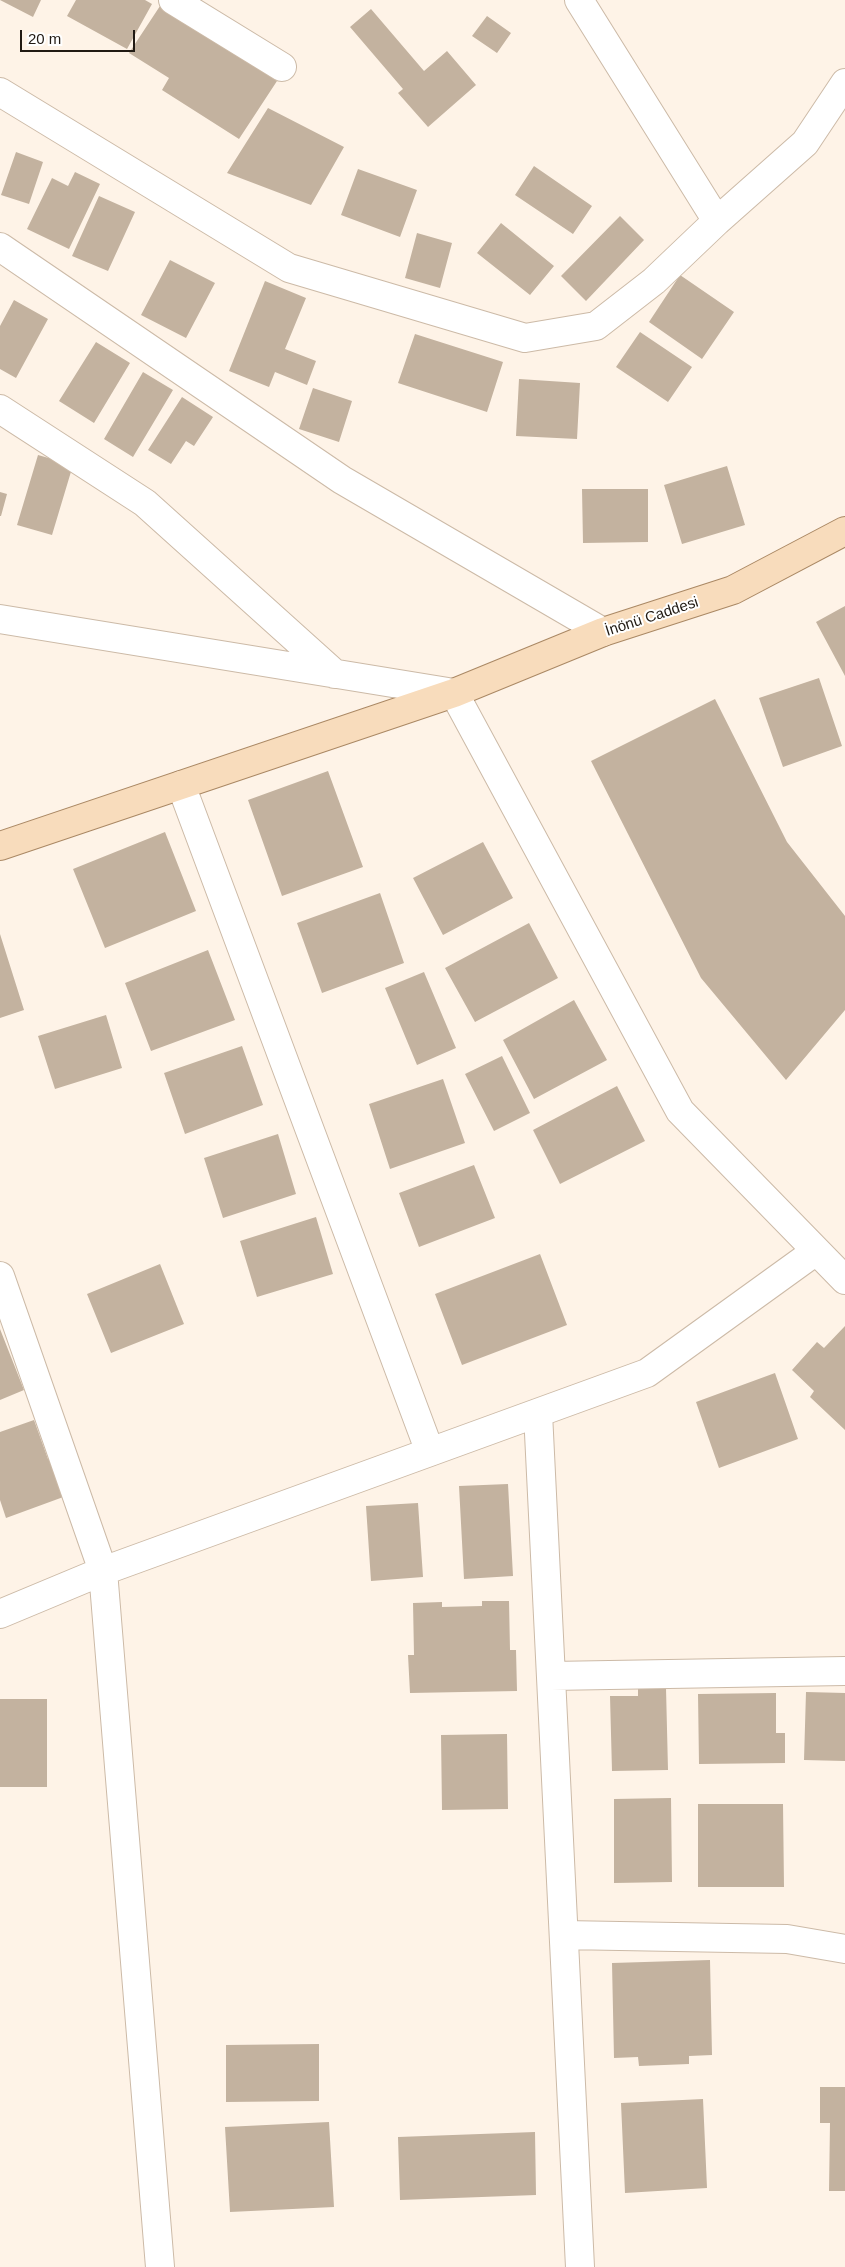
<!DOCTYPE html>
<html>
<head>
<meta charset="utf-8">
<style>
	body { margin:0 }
	#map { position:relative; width:845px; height:2267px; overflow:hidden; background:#fef3e7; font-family:Helvetica,sans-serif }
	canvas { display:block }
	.scale { position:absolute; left:20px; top:30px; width:115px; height:22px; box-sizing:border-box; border:2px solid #211a13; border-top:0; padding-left:6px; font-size:15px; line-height:18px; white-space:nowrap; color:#211a13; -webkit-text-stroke:4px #fff; paint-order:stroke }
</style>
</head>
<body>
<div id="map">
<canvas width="845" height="2267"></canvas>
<div class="scale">20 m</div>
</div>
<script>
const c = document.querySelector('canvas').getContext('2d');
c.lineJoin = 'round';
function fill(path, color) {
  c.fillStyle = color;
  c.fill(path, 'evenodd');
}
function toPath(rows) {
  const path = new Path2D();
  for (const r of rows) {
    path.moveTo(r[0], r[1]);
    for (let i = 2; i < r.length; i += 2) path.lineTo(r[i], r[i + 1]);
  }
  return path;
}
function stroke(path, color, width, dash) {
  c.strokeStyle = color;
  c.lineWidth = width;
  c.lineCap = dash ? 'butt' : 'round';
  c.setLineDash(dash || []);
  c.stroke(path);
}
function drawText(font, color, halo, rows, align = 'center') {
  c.font = font + ' Helvetica,sans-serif';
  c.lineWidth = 4;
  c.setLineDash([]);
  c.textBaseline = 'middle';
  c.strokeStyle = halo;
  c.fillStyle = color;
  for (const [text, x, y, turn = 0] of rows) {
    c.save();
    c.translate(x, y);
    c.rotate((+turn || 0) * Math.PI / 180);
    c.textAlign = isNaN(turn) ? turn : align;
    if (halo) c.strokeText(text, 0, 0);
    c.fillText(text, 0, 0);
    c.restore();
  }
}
fill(toPath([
	[0,0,41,0,33,17],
	[76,0,145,0,152,4,127,49,67,16],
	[160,6,277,81,239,139,162,90,169,78,129,53],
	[371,9,424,71,447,51,476,85,428,127,398,93,403,89,350,27],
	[487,16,511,33,497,53,472,36],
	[268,108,344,147,311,205,227,173],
	[16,152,43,162,29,204,1,195],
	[534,166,592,206,573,234,515,195],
	[358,169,417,190,400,237,341,215],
	[75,172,100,184,69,249,27,229,52,178,68,186],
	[99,196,135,212,108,271,72,256],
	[620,216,644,240,586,301,561,276],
	[501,223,554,266,530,295,477,253],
	[417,233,452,243,440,288,405,278],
	[170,260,215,283,186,338,141,315],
	[680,275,734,312,702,359,649,322],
	[265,281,306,298,285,349,316,361,307,385,275,372,269,387,229,371],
	[14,300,48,319,16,378,0,369,0,326],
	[640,332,692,367,668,402,616,367],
	[415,334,503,362,487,412,398,383],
	[96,342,130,363,94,423,59,401],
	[143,372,173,390,133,457,104,439],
	[519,379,580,383,577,439,516,436],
	[313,388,352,401,339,442,299,429],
	[182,397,213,417,194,446,186,441,171,464,148,450],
	[38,455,73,465,52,535,17,525],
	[727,466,745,525,682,544,664,485],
	[582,489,648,489,648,542,583,543],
	[0,492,7,494,1,516,0,516],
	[845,606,845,676,816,622],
	[819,678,842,746,783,767,759,698],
	[715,699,787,842,845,916,845,1010,786,1080,701,978,591,761],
	[328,771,363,867,282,896,248,800],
	[165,832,196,911,105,948,73,869],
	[483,842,513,898,443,935,413,878],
	[380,893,404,963,322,993,297,923],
	[529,923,558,978,475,1022,445,968],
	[0,934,24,1010,0,1018],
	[208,950,235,1020,151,1051,125,983],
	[424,972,456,1048,417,1065,385,988],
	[574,1000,607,1060,534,1099,503,1040],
	[106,1015,122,1068,55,1089,38,1036],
	[242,1046,263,1105,185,1134,164,1073],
	[502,1056,530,1113,494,1131,465,1074],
	[443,1079,465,1143,390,1169,369,1104],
	[617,1086,645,1141,560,1184,533,1130],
	[278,1134,296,1194,223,1218,204,1158],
	[474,1165,495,1218,419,1247,399,1193],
	[316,1217,333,1274,257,1297,240,1241],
	[540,1254,567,1325,462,1365,435,1294],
	[160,1264,184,1324,111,1353,87,1294],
	[845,1326,845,1430,810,1397,814,1391,792,1370,817,1342,824,1348],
	[0,1329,24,1390,0,1400],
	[775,1373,798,1439,719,1468,696,1402],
	[34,1420,48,1459,52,1457,66,1496,6,1518,0,1500,0,1432],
	[508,1484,513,1576,464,1579,459,1486],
	[418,1503,423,1577,371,1581,366,1506],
	[482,1601,509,1601,510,1650,516,1650,517,1691,410,1693,408,1655,414,1655,413,1603,442,1602,442,1607,482,1606],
	[666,1688,668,1770,612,1771,610,1696,638,1696,638,1689],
	[806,1692,845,1693,845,1761,804,1760],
	[776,1693,776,1733,785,1733,785,1763,699,1764,698,1694],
	[0,1699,47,1699,47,1787,0,1787],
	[507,1734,508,1809,442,1810,441,1735],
	[671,1798,672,1882,614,1883,614,1799],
	[698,1804,783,1804,784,1887,698,1887],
	[710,1960,712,2055,689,2056,689,2064,639,2066,638,2057,614,2058,612,1963],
	[319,2044,319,2101,226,2102,226,2045],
	[820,2087,845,2087,845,2191,829,2191,830,2123,820,2123],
	[703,2099,707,2188,625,2193,621,2103],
	[329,2122,334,2207,230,2212,225,2127],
	[535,2132,536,2195,400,2200,398,2137]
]), '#c3b29f');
const minor = toPath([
	[173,0,282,67],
	[579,0,717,221],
	[0,92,289,268,525,338,596,326,654,281,717,221,805,143,845,83],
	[0,247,342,480,603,632],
	[0,409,145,503,335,674],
	[0,619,454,693,680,1111,845,1280],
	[181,785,430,1452],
	[0,1276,103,1571,160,2267],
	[538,1413,580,2267],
	[0,1614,103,1571,647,1373,816,1251],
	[551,1676,845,1671],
	[564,1935,787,1939,845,1949]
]);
const major = toPath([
	[0,846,454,693,603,632,733,590,845,531]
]);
stroke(minor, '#ccbaa7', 30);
stroke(major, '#aa8864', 30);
stroke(minor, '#fff', 28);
stroke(major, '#f8dcbc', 28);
drawText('15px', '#211a13', '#fff', [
	["İnönü Caddesi",652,617,-18]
]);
</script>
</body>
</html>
